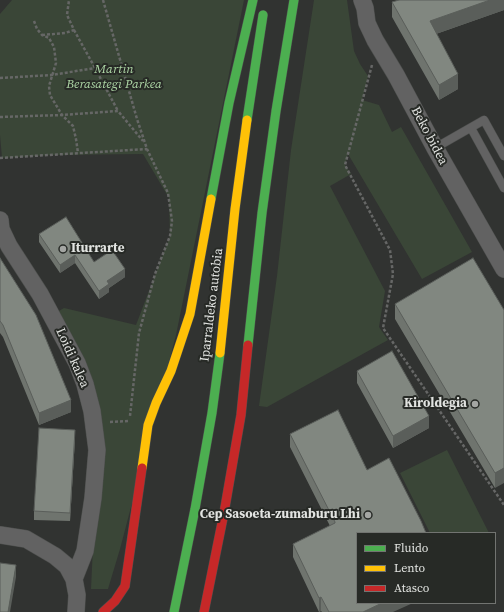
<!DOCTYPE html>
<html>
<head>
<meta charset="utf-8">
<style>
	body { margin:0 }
	#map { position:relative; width:504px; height:612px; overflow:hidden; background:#313331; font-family:"Source Serif 4",serif }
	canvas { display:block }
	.legend { position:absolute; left:356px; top:532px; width:140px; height:72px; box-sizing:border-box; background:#272a26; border:1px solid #727471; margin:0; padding:5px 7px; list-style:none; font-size:12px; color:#e2e4e1 }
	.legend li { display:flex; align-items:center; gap:8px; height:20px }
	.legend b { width:20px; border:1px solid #727471 }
</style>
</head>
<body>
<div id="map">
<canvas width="504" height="612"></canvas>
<ul class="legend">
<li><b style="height:5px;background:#4caf50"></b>Fluido</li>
<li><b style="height:5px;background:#ffc107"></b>Lento</li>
<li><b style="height:5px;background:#c62828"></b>Atasco</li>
</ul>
</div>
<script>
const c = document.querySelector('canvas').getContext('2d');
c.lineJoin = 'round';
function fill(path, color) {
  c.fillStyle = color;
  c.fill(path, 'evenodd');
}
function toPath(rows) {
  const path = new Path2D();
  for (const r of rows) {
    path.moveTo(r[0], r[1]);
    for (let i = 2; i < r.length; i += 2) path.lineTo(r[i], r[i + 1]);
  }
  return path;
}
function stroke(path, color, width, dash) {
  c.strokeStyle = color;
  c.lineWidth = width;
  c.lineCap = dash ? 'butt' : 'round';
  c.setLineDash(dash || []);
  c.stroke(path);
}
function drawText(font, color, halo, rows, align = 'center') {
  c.font = font + ' "Source Serif 4",serif';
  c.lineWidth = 4;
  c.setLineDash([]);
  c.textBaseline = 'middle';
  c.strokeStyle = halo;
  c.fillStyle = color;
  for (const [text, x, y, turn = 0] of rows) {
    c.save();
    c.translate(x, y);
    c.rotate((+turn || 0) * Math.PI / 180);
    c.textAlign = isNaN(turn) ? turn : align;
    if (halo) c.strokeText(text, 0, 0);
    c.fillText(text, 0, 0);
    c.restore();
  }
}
fill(toPath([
	[12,0,244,0,176,335,120,549,108,589,91,589,97,461,85,384,52,315,64,308,136,325,170,236,169,198,143,154,53,155,2,158,0,135,0,14],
	[314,0,347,0,354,51,360,64,368,76,362,100,379,105,392,132,401,127,472,252,422,279,348,154,345,165,351,174,330,186,385,291,379,327,388,340,267,407,259,406,277,276,291,150],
	[447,450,489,533,430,533,400,473]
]), '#3a4637');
const lane = toPath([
	[471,128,504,188],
	[435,148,484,120,504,156]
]);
const street = toPath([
	[362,0,365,8,367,23,375,40,396,75,435,148,504,269],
	[0,220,1,229,9,246,40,294,77,363,85,384,92,411,97,450,93,498,85,551,74,579],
	[0,535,26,539,55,556,67,566,74,579,77,595,76,612]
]);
const fast = toPath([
	[247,120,263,15],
	[211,199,229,103,253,0],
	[248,345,262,213,276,111,294,0],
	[174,612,195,509,212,413,220,353]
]);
const slow = toPath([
	[220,353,235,209,247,120],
	[142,468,148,425,156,403,171,371,190,314,211,199]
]);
const jam = toPath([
	[103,612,115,601,125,586,142,468],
	[204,612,224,513,241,415,248,345]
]);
stroke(lane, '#4d4f4d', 9);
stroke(street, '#4d4f4d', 18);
stroke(fast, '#4d4f4d', 10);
stroke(slow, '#4d4f4d', 10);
stroke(jam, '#4d4f4d', 10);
stroke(toPath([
	[103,0,137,119,147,149,168,193,172,221,170,236,155,274,139,333,130,416],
	[34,21,37,29,42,35,49,38,54,47,56,63,49,86,50,95,62,115,73,126,76,139,78,153],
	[74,30,95,68],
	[42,35,65,33,74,30,67,15,69,0],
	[372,65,345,165,390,250,393,274,383,328,504,505],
	[0,78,52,75,95,68,118,111],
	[0,117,62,115,118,111,143,141],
	[0,158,147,149],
	[110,422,129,421]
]), '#666766', 2.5, [3, 2]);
stroke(lane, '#626262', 8);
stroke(street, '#626262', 17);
stroke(fast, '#4caf50', 9);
stroke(slow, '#ffc107', 9);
stroke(jam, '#c62828', 9);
fill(toPath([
	[504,0,504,10,436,34,458,89,439,100,392,17,392,2],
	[39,234,94,262,125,277,109,288,109,292,99,299,75,263,60,273,39,242],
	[0,258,71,412,39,425,3,337,0,333],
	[395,304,504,310,495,488,395,319],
	[357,371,429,428,393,448,357,383],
	[290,434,393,612,322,612,321,611,319,612,293,557,293,544,330,526,290,447],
	[75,438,70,521,34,520,34,511]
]), '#6f746e');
fill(toPath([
	[490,0,504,0,504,10,430,36,430,21],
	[458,74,458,89,439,100,439,85],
	[75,255,75,263,60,273,60,265],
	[125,269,125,277,109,288,109,292,99,299,99,291,107,281],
	[71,400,71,412,39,425,39,413],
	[429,416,429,428,393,448,393,436],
	[75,430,75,438,70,521,70,513],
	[504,468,504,483,495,488,495,473],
	[16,565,16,577,10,612,8,612],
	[321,597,321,611,319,612,319,598],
	[382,603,413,603,393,612,363,612]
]), '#5a5e5a');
const building = toPath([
	[399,0,490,0,430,21,458,74,439,85,392,2,399,0],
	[66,217,94,262,112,250,125,269,107,281,109,284,99,291,75,255,60,265,39,234,66,217],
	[0,258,36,315,71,400,39,413,3,325,0,321,0,258],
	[473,258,504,310,504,468,495,473,395,304,473,258],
	[392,351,429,416,393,436,357,371,392,351],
	[338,410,367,470,389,458,421,521,426,533,357,533,357,603,382,603,363,612,329,612,321,597,319,598,293,544,335,523,335,522,290,434,338,410],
	[39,428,75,430,70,513,34,511,39,428],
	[0,563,16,565,8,612,0,612,0,563]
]);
fill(building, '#818780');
stroke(building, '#5a5e5a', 1);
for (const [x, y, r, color] of [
	[63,249,4,"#a4a6a3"],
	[475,404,4,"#a4a6a3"],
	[368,515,4,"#a4a6a3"]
]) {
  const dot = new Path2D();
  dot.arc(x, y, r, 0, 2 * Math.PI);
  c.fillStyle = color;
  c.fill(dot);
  stroke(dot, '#272a26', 1.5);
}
drawText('italic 13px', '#add5a5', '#272a26', [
	["Martin",114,70],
	["Berasategi Parkea",114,85]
]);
drawText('13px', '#e2e4e1', '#272a26', [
	["Beko bidea",429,136,62],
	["Iparraldeko autobia",212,305,-83],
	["Loidi kalea",72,358,66]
]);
drawText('bold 13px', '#e2e4e1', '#272a26', [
	["Iturrarte",71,249,"left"],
	["Kiroldegia",467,404],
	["Cep Sasoeta-zumaburu Lhi",360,515]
], 'right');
</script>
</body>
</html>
